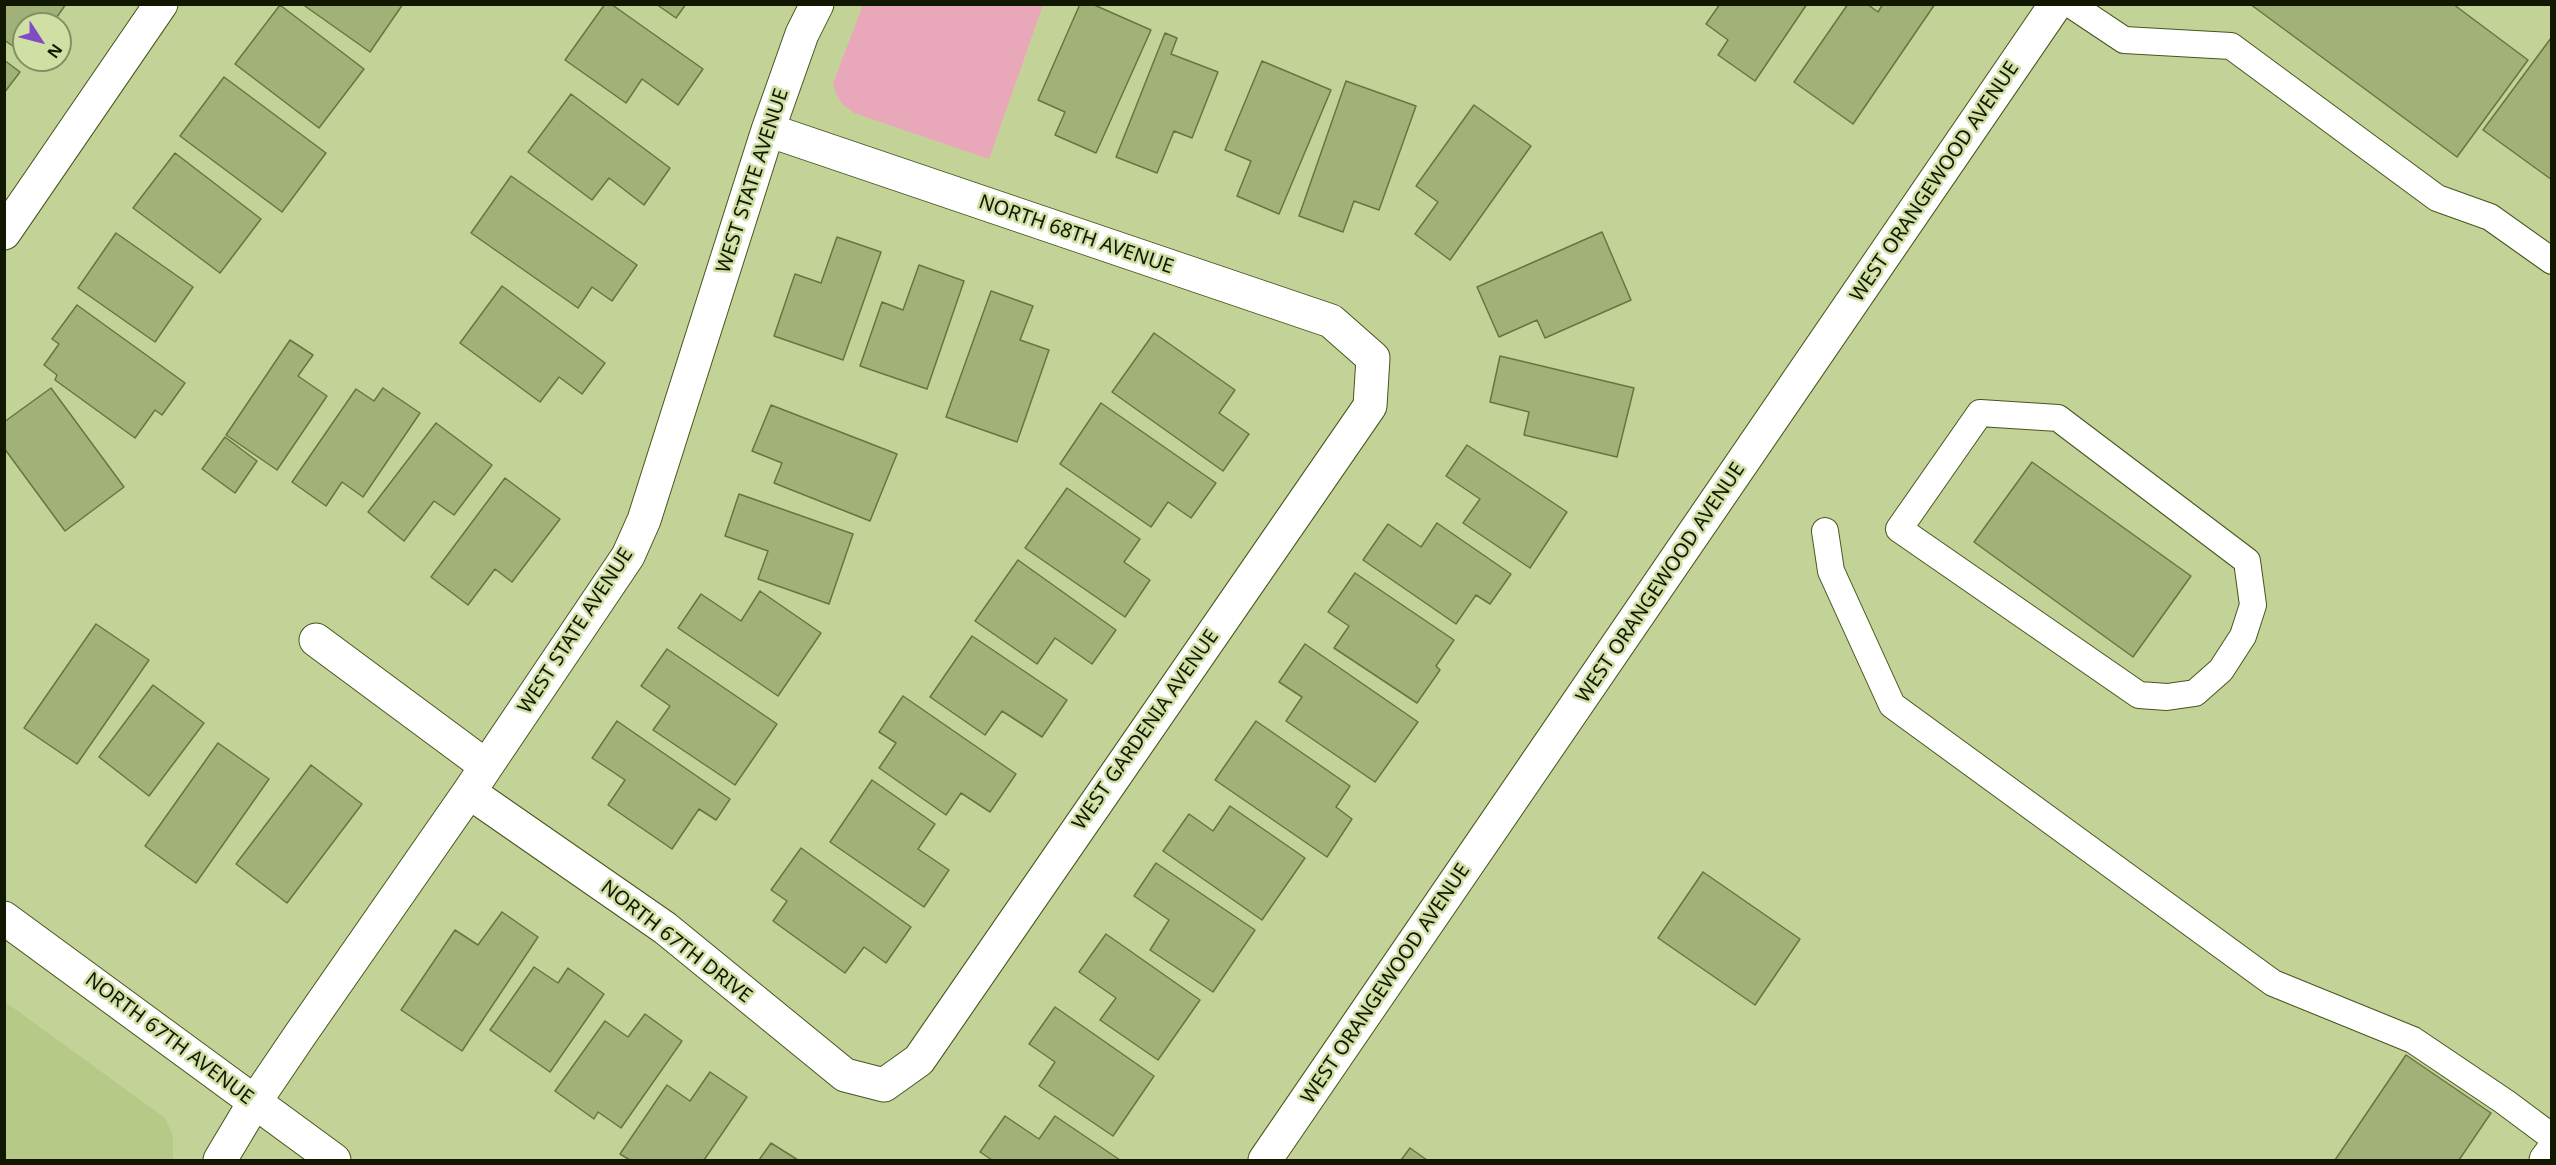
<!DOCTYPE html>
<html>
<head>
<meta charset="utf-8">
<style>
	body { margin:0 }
	#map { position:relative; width:2556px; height:1165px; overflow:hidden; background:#c3d398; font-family:"Noto Sans",sans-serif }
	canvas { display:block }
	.frame { position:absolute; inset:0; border:6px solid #121702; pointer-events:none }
	.north { position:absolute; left:12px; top:12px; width:60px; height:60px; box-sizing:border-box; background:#d0e0a4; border:2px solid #849063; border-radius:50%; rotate:126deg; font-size:16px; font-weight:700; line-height:24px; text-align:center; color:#121702 }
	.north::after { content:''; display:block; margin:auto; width:21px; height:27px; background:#804cc4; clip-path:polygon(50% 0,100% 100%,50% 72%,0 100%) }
</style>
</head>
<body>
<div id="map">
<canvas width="2556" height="1165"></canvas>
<div class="frame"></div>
<div class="north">N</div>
</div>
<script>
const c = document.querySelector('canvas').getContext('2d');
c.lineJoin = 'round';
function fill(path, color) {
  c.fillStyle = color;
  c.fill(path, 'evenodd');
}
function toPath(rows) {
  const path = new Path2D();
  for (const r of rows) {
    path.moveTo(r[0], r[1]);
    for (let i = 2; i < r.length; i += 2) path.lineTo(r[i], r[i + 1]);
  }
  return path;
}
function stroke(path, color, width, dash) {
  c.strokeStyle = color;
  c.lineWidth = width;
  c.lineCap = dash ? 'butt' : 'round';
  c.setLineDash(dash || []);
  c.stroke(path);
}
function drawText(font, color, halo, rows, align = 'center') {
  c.font = font + ' "Noto Sans",sans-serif';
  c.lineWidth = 5;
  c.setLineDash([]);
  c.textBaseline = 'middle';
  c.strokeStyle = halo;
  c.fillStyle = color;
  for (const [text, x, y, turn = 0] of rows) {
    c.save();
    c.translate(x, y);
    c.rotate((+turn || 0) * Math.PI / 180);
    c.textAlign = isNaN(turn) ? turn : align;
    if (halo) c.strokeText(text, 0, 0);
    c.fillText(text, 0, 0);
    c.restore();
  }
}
fill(toPath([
	[4,1001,165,1118,173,1136,173,1160,5,1160]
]), '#b7c986');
fill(toPath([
	[863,5,1043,5,989,159,854,113,841,103,835,91,833,83]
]), '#e8a8ba');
const building = toPath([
	[4,4,66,4,52,24,24,24,24,46,20,51,4,40,4,4],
	[302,4,403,4,370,52,302,4],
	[605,4,611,4,703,69,678,105,642,79,626,103,565,60,605,4],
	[656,4,686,4,676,18,656,4],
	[1080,4,1092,4,1151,30,1096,153,1055,135,1065,112,1038,100,1080,4],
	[1720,4,1807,4,1755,81,1718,55,1728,40,1706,24,1720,4],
	[1848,4,1867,4,1878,12,1883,4,1935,4,1853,124,1794,82,1848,4],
	[2250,4,2453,4,2528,60,2457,157,2250,4],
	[280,5,364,69,319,128,235,64,280,5],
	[1165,33,1177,38,1171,54,1218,72,1192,138,1174,131,1157,173,1116,157,1165,33],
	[2551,38,2552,39,2552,180,2483,130,2551,38],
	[4,60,20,72,4,93,4,60],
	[1262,61,1331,90,1279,214,1237,196,1251,161,1225,150,1262,61],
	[224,77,326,153,282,212,180,136,224,77],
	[1346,81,1416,106,1379,210,1354,201,1343,232,1299,216,1346,81],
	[571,94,670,168,644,205,609,178,592,200,528,152,571,94],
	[1474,105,1531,146,1450,260,1415,234,1438,202,1416,186,1474,105],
	[175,153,261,219,220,273,133,208,175,153],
	[511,176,637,265,612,301,592,287,578,308,471,233,511,176],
	[1602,232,1631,300,1545,338,1537,320,1499,337,1477,287,1602,232],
	[116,233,193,287,155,342,78,288,116,233],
	[837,237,881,252,843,360,774,336,795,274,821,283,837,237],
	[919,265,964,281,927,389,860,366,882,302,903,310,919,265],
	[502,286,605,363,582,394,559,377,540,402,460,343,502,286],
	[991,291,1033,306,1020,340,1049,350,1017,442,946,417,991,291],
	[77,305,185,383,162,415,155,410,135,438,55,380,57,375,44,365,59,344,52,339,77,305],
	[1154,333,1235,390,1219,413,1249,434,1223,471,1112,392,1154,333],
	[290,340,313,355,298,376,327,396,277,470,226,435,290,340],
	[1500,356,1634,388,1617,457,1524,435,1529,412,1490,402,1500,356],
	[51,388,124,487,65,531,4,448,4,422,51,388],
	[383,388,420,413,363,497,342,482,326,506,292,482,356,389,374,401,383,388],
	[1101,403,1216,483,1191,518,1168,502,1151,527,1060,464,1101,403],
	[771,405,897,454,870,521,774,483,782,463,752,451,771,405],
	[436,423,492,465,454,515,434,501,404,541,368,512,436,423],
	[225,437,257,461,235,493,202,469,225,437],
	[1467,445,1567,512,1530,568,1463,523,1480,499,1446,476,1467,445],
	[2032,462,2191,576,2133,657,1974,542,2032,462],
	[505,478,560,519,512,582,495,569,468,605,431,577,505,478],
	[1067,488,1140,539,1124,562,1150,580,1125,617,1025,548,1067,488],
	[739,494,853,534,829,604,758,579,768,551,725,536,739,494],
	[1437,523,1511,574,1490,604,1476,595,1456,624,1363,560,1388,524,1421,547,1437,523],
	[1018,560,1116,630,1092,664,1055,638,1037,664,975,621,1018,560],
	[1355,573,1454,640,1436,666,1440,670,1417,703,1334,648,1349,626,1328,612,1355,573],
	[760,591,821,633,778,696,678,628,701,594,741,621,760,591],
	[96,624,149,660,77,764,24,728,96,624],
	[972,636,1067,700,1042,737,1002,711,985,735,930,697,972,636],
	[1305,644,1418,722,1375,782,1286,721,1302,697,1279,682,1305,644],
	[667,649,777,724,735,785,653,730,670,706,641,686,667,649],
	[153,685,204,723,149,796,99,757,153,685],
	[903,696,1016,774,990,812,961,793,946,815,879,768,896,743,879,732,903,696],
	[617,721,730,799,716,820,699,809,672,849,608,805,625,780,592,758,617,721],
	[1256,721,1350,786,1336,807,1352,819,1327,857,1215,780,1256,721],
	[218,743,269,779,196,883,145,846,218,743],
	[311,765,362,804,287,903,236,864,311,765],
	[872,780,935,824,918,849,949,870,924,907,830,842,872,780],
	[1230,806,1305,858,1262,920,1163,851,1189,814,1213,831,1230,806],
	[801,848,911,927,886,963,864,947,845,973,773,921,787,901,771,890,801,848],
	[1156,863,1255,930,1213,992,1150,950,1169,920,1134,896,1156,863],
	[1703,872,1800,939,1755,1005,1658,938,1703,872],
	[502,912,538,937,462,1051,401,1010,455,930,478,945,502,912],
	[1106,934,1200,1000,1158,1060,1100,1020,1116,998,1079,972,1106,934],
	[534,967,558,983,568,968,604,994,550,1072,490,1030,534,967],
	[1055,1007,1154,1076,1113,1136,1039,1086,1055,1062,1029,1044,1055,1007],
	[645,1014,682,1041,621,1128,598,1112,594,1119,555,1091,605,1021,628,1037,645,1014],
	[2406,1055,2491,1113,2459,1160,2335,1160,2406,1055],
	[710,1072,747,1097,704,1160,630,1160,620,1154,667,1085,690,1101,710,1072],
	[1005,1116,1039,1139,1055,1116,1120,1160,992,1160,980,1152,1005,1116],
	[771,1143,798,1160,759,1160,771,1143],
	[1410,1148,1427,1160,1401,1160,1410,1148]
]);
fill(building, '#a1b177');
stroke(building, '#68763e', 1.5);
const service = toPath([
	[2070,4,2124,40,2231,46,2437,198,2490,217,2552,261],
	[1980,413,2058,418,2247,561,2253,605,2243,636,2221,670,2195,693,2167,697,2139,695,1899,529,1980,413],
	[1825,531,1831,571,1892,705,2273,983,2413,1040,2505,1102,2552,1137]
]);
const minor = toPath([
	[4,233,161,4],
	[316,640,486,766],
	[469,792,665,928,845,1075,884,1085,919,1060,1370,406,1373,358,1331,321,768,130],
	[220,1160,254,1103,300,1035,469,792,628,556,644,520,768,130,802,34,817,4],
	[2546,1160,2552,1152]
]);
const tertiary = toPath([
	[1265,1160,2056,4]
]);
const secondary = toPath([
	[4,918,334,1160]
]);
stroke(service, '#48541c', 28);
stroke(minor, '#48541c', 35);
stroke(tertiary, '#48541c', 35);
stroke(secondary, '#48541c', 35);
stroke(service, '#fff', 26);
stroke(minor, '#fff', 33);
stroke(tertiary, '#fff', 33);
stroke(secondary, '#fff', 33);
drawText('20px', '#121702', '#d0e0a4', [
	["WEST STATE AVENUE",753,181,-72],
	["WEST ORANGEWOOD AVENUE",1935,182,-56],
	["NORTH 68TH AVENUE",1076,235,19],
	["WEST ORANGEWOOD AVENUE",1661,583,-56],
	["WEST STATE AVENUE",576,631,-57],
	["WEST GARDENIA AVENUE",1146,730,-55],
	["NORTH 67TH DRIVE",676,942,38],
	["WEST ORANGEWOOD AVENUE",1386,984,-56],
	["NORTH 67TH AVENUE",169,1039,37]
]);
</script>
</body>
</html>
